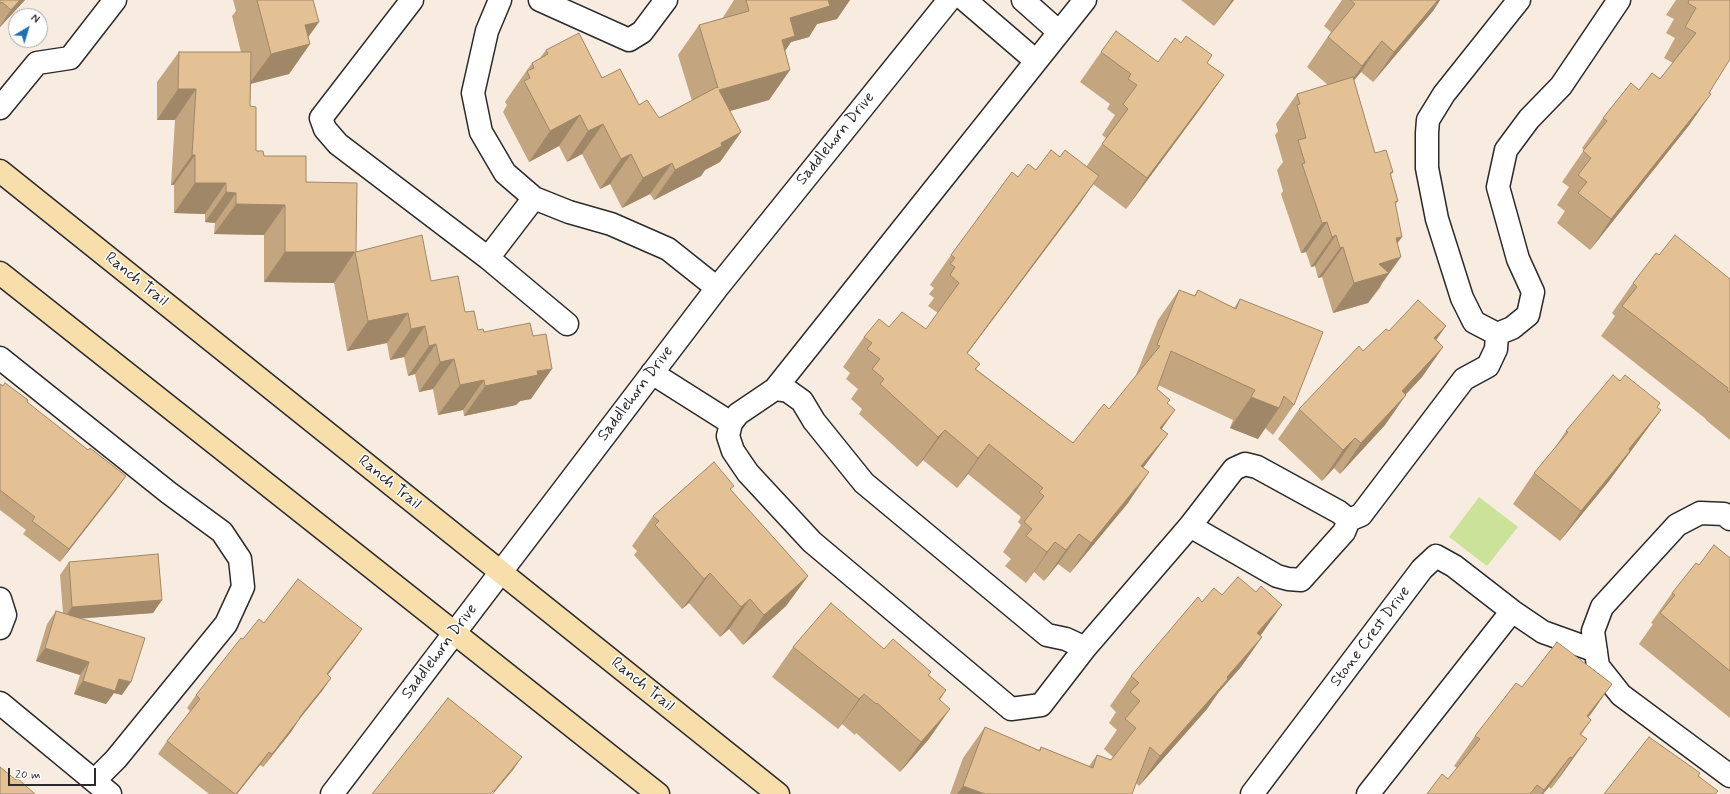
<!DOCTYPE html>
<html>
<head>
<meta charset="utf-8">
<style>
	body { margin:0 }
	#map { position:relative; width:1730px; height:794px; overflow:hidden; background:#f7ecdf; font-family:Mynerve,sans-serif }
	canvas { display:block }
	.north { position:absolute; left:8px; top:8px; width:40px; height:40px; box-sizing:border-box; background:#fff; border:1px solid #aaa; border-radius:50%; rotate:38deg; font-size:11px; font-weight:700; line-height:16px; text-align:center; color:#2b2b2b }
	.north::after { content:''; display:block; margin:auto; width:14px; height:18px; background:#1f6fb2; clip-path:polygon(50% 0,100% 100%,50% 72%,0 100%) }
	.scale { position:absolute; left:8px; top:768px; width:88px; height:18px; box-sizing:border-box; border:2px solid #2b2b2b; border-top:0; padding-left:5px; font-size:12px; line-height:14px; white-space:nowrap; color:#2b2b2b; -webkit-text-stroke:3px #fff; paint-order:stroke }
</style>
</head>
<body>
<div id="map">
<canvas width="1730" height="794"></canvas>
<div class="north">N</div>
<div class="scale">20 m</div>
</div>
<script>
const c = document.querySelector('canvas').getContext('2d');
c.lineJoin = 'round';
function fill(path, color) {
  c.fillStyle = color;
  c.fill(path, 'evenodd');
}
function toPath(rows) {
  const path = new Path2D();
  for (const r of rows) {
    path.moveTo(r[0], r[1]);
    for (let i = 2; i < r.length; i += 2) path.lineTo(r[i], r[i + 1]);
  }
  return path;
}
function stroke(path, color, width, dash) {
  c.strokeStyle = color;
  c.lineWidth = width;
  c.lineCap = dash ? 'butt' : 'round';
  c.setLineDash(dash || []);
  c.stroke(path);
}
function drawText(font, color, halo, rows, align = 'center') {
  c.font = font + ' Mynerve,sans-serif';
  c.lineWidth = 3;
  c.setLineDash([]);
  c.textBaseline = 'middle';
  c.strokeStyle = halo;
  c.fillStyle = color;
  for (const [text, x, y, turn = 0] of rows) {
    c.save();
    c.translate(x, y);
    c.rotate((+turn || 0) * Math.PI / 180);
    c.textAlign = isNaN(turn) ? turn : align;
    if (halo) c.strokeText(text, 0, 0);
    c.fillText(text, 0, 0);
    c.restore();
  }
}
fill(toPath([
	[1479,497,1518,527,1487,566,1449,537]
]), '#cbe398');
const minor = toPath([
	[412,0,321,118,325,129,338,144,488,258,567,324],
	[500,0,487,31,473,93,481,132,505,173,534,198,569,212,611,224,668,249,717,288],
	[540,0,629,40,642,32,666,0],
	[965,0,1036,61],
	[1023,0,1059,32],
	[1519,0,1444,94,1428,120,1427,133,1427,168,1437,219,1462,298,1474,322,1497,334,1512,328,1528,315,1533,292,1518,259,1498,187,1506,150,1529,119,1561,86,1619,0],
	[0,108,37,63,70,58,115,0],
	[488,258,534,198],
	[0,358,169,493,222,532,240,559,243,587,226,624,116,759,95,780],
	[652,373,731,423],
	[775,389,1085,0],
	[1730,519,1724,514,1700,513,1677,525,1602,607,1593,631,1598,666,1621,695,1730,776],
	[1190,526,1277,576,1288,579,1301,580,1344,532,1349,520,1361,515,1464,379,1488,366,1496,349,1497,334],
	[0,599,5,615,0,628],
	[1085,648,1066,639,1047,635,864,483,814,421,802,401,788,391,775,389,738,414,731,423,728,436,733,451,748,473,812,542,1011,709,1041,705,1085,648,1190,526,1234,469,1245,464,1257,467,1339,512,1349,520],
	[0,703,110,794],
	[332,794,717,288,949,0],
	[1252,794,1422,569,1436,556,1454,566,1512,611,1543,632,1596,651],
	[1368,794,1512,611]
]);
const major = toPath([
	[0,171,778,794],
	[0,273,658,794]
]);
stroke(minor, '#2b2b2b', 25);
stroke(major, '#2b2b2b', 25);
stroke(minor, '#fff', 22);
stroke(major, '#f8deab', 22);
fill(toPath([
	[0,0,25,0,0,27],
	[233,0,313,0,308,37,310,44,289,74,251,84,250,106,256,151,306,182,356,252,431,281,465,312,478,330,484,332,531,399,520,401,516,405,464,416,463,410,438,415,433,389,419,392,415,374,408,376,404,357,390,360,387,343,347,351,334,283,264,282,264,235,214,234,215,223,205,222,205,214,174,213,174,185,171,185,175,120,157,120,157,82,179,52,241,52,232,16,236,11],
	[734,0,850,0,837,19,817,24,809,37,791,42,785,51,790,70,769,100,730,111,741,132,720,162,705,170,701,176,654,200,650,194,622,208,610,184,600,189,582,154,567,162,559,146,529,162,503,112,507,105,505,102,511,93,532,63,540,58,546,50,602,78,639,105,659,118,692,101,678,55,699,25,722,19],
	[1181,0,1234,0,1214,26],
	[1342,0,1440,0,1433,11,1373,82,1361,72,1354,80,1375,153,1393,172,1391,175,1398,201,1395,205,1402,237,1397,243,1380,288,1368,303,1333,313,1322,277,1318,278,1315,266,1311,267,1306,252,1301,253,1281,194,1283,191,1277,170,1283,162,1275,135,1278,131,1276,124,1297,94,1328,85,1307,67,1331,32,1324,26],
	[1676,0,1730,0,1690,124,1590,250,1557,223,1565,211,1557,205,1569,187,1562,182,1584,150,1582,148,1603,118,1639,90,1660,79,1673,63,1664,58,1675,38,1666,33,1674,19,1666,15],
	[1101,52,1158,62,1207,63,1224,75,1203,105,1126,209,1093,184,1078,206,967,354,980,364,976,369,1073,443,1109,409,1137,375,1136,375,1158,320,1179,290,1194,296,1198,290,1234,308,1240,299,1294,405,1273,435,1265,428,1258,439,1230,428,1233,420,1158,385,1157,389,1170,400,1167,404,1162,429,1146,464,1143,468,1128,503,1070,573,1058,564,1044,581,1034,572,1026,583,1005,566,1011,559,1003,552,1021,525,1018,522,1021,517,968,474,957,488,923,460,917,467,859,414,862,409,851,399,858,389,846,379,850,373,843,367,864,337,889,327,926,329,938,313,928,306,934,298,929,294,934,288,930,285,951,255,1018,177,1036,170,1060,157,1086,167,1106,138,1102,135,1115,115,1107,109,1110,104,1080,82],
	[1659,255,1730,279,1730,440,1706,420,1706,419,1601,336,1615,316,1612,313,1633,283],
	[1389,331,1435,340,1443,347,1422,377,1406,394,1385,425,1340,474,1334,468,1322,481,1278,439,1299,409,1363,351],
	[1620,381,1661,410,1628,455,1609,481,1560,541,1513,504,1534,473,1552,452,1566,431],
	[0,384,27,402,117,489,60,562,23,534,26,530,0,510],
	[731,490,808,576,786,606,743,645,729,629,720,637,689,603,682,609,634,555,637,551,632,546,653,516],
	[1730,558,1730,718,1704,697,1639,644,1653,624,1651,623,1672,593,1699,565],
	[69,562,162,600,153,613,80,618,122,695,114,693,106,704,74,694,80,675,36,661,47,624,56,611,63,613,60,575],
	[1202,602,1262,637,1241,667,1218,693,1207,709,1139,786,1136,783,1132,794,950,794,963,758,985,727,1039,750,1041,747,1089,766,1097,755,1111,760,1113,757,1104,749,1117,730,1109,723,1116,712,1110,706,1131,676],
	[264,623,362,629,328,675,331,678,322,691,300,718,291,732,263,767,260,765,237,794,209,794,158,754,167,741,190,711,187,708,196,695,243,639],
	[793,647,884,649,929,675,946,690,940,700,929,739,900,772,856,733,855,735,842,724,838,729,772,677],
	[1522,687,1588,717,1591,720,1581,735,1587,739,1565,770,1551,789,1549,787,1543,794,1427,794,1448,779,1457,768,1454,766,1475,736]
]), '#c3a680');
fill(toPath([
	[20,0,25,0,0,27,0,26,11,10],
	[826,0,850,0,837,19,817,24,809,37,791,42,774,67,760,70,790,18],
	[1232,0,1234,0,1214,26],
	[1438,0,1440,0,1433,11,1373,82,1394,52],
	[319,22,302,46,310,44,289,74,249,84,271,54,305,25],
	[1382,41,1361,72,1341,96,1362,66],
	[790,70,769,100,698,120,719,90],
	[1224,75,1203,105,1126,209,1147,178],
	[178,89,196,89,175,120,157,120],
	[1711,94,1690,124,1590,250,1611,219],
	[580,115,559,146,529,162,550,131],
	[603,124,582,154,567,162,588,131],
	[741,132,720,162,705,170,701,176,654,200,675,170,721,143],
	[631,154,610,184,600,189,621,159],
	[192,155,195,155,174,185,171,185],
	[672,163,650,194,622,208,643,178],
	[1099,176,1078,206,945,383,967,353],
	[195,183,226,183,205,214,174,213],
	[226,192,236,193,215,223,205,222],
	[236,204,285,205,264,235,214,234],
	[1327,222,1306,252,1301,253,1322,223],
	[1336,235,1315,266,1311,267,1332,237],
	[1402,237,1384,262,1401,257,1368,303,1333,313,1354,283,1396,238],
	[1343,247,1322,277,1318,278,1340,248],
	[285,252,355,252,334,283,264,282],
	[408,313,387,343,347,351,368,321],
	[425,326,404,357,390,360,411,329],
	[1446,326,1425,356,1434,338],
	[436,344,415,374,408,376,429,346],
	[1443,347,1422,377,1381,421,1402,391],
	[454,359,433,389,419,392,440,362],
	[552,369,531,399,520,401,516,405,464,416,485,386,537,371],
	[484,380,463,410,438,415,460,385],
	[1406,395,1385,425,1340,474,1361,443],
	[1251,397,1279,408,1258,439,1230,428],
	[1175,410,1154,440,1160,428],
	[1661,410,1628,455,1609,481,1560,541,1581,511,1629,449],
	[945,430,923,460,917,467,938,437],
	[1168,434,1146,464,1120,497,1141,466],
	[1355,438,1334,468,1322,481,1343,450],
	[989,444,968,474,957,488,978,458],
	[1149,472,1128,503,1070,573,1091,543],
	[126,476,117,489,60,562,69,549],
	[1079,534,1058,564,1044,581,1066,550],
	[1055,542,1034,572,1026,583,1047,552],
	[710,573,689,603,682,609,704,579],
	[808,576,786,606,743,645,764,615],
	[750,599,729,629,720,637,741,607],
	[162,600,153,613,63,620,72,607],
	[1282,605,1261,635,1236,663,1257,633],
	[362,629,353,642,318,687,327,674],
	[1262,637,1241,667,1218,693,1207,709,1139,786,1160,756,1227,677],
	[45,648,89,662,80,675,36,661],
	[331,678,322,691,290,731,299,718],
	[119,679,131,682,122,695,114,693,106,704,74,694,83,681],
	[1612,684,1591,714,1565,746,1587,716],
	[864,694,842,724,838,729,859,699],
	[950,709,929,739,900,772,921,742],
	[300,718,291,732,263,767,272,754],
	[1587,739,1565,770,1551,789,1572,758],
	[269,752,260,765,237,794,236,794],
	[522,757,513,770,493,794,492,794],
	[1570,757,1549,787,1543,794,1541,794],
	[963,786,985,794,957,794]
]), '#9f8768');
const building = toPath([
	[0,0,20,0,11,10,2,2,0,4,0,0],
	[257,0,313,0,319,22,305,25,310,44,271,54,257,0],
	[746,0,828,0,830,6,790,18,795,36,782,40,790,70,719,90,741,132,721,143,722,146,675,170,672,163,643,178,631,154,621,159,603,124,588,131,580,115,550,131,524,81,530,78,527,71,534,68,532,63,548,54,546,50,579,33,602,78,620,69,639,105,647,100,659,118,717,87,718,88,699,25,749,11,746,0],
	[1350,0,1438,0,1394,52,1382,41,1362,66,1328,37,1355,4,1350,0],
	[1689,0,1730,0,1730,59,1709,93,1711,94,1611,219,1578,193,1587,182,1578,175,1591,158,1583,151,1607,121,1603,118,1631,83,1639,90,1652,73,1660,79,1696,33,1685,27,1696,8,1688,3,1689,0],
	[1116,31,1158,62,1175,38,1181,43,1186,36,1212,55,1207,63,1224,75,1147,178,1102,144,1128,109,1123,104,1137,85,1128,79,1131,74,1101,52,1116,31],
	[179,52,251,52,250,106,256,107,256,151,263,151,264,156,306,156,306,182,357,183,356,252,422,235,431,281,458,276,465,312,474,311,478,330,483,329,484,332,530,323,533,336,546,334,552,369,537,371,538,375,485,386,484,380,460,385,454,359,440,362,436,344,429,346,425,326,411,329,408,313,368,321,355,252,285,252,285,205,236,204,236,193,226,192,226,183,195,183,195,155,192,155,196,89,178,89,179,52],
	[1353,77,1375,153,1386,150,1393,172,1390,173,1398,201,1395,202,1402,237,1396,238,1401,257,1379,264,1389,273,1354,283,1343,247,1340,248,1336,235,1332,237,1327,222,1322,223,1302,164,1305,163,1298,140,1306,138,1297,105,1300,104,1297,94,1353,77],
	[1051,150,1060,157,1065,150,1099,176,967,353,980,364,975,369,1073,443,1104,404,1109,409,1160,346,1157,345,1179,290,1195,296,1198,290,1236,309,1240,299,1323,332,1294,405,1284,396,1279,408,1251,397,1255,390,1171,351,1157,389,1170,400,1167,403,1175,410,1160,428,1168,434,1141,466,1149,472,1091,543,1079,534,1066,550,1055,542,1047,552,1026,536,1032,529,1024,522,1044,496,1039,492,1043,488,989,444,978,458,945,430,938,437,880,384,884,379,872,369,880,359,867,349,872,343,864,337,879,319,889,327,902,312,926,329,959,283,950,275,955,267,950,264,955,258,951,255,1012,172,1018,177,1028,164,1036,170,1051,150],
	[1675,235,1730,279,1730,393,1727,390,1728,388,1622,306,1637,287,1633,283,1656,253,1659,255,1675,235],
	[1418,300,1446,326,1434,338,1443,347,1402,391,1406,395,1361,443,1355,438,1343,450,1299,409,1359,346,1363,351,1386,329,1389,331,1418,300],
	[1613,375,1620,381,1625,375,1660,403,1657,407,1661,410,1629,449,1630,451,1581,511,1534,473,1568,432,1566,431,1613,375],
	[5,383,28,400,27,402,88,450,90,448,126,476,69,549,32,521,35,517,0,490,0,384,3,386,5,383],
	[714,462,734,486,730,489,808,576,764,615,750,599,741,607,710,573,704,579,655,525,659,521,653,516,714,462],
	[1714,545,1730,558,1730,671,1660,613,1675,595,1672,593,1696,563,1699,565,1714,545],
	[158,554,162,600,72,607,69,562,158,554],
	[1238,577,1256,592,1261,586,1282,605,1257,633,1262,637,1227,677,1228,679,1160,756,1150,747,1132,794,985,794,963,786,985,727,1040,751,1041,747,1093,768,1097,755,1111,760,1136,728,1125,719,1140,701,1130,692,1139,683,1131,676,1198,597,1202,602,1214,588,1222,595,1238,577],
	[298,579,362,629,327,674,331,678,299,718,300,718,272,754,269,752,236,794,235,794,167,741,200,699,196,695,241,638,243,639,259,619,264,623,298,579],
	[831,603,884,649,893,639,931,672,928,675,946,690,939,699,950,709,921,742,877,703,876,704,864,694,859,699,793,647,831,603],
	[56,611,145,638,131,682,119,679,115,691,83,681,89,662,45,648,56,611],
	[1557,642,1612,684,1587,716,1591,720,1580,734,1587,739,1572,758,1570,757,1544,790,1537,785,1530,794,1427,794,1442,774,1448,779,1480,739,1475,736,1516,683,1522,687,1557,642],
	[448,698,522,757,494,791,493,791,490,794,372,794,448,698],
	[1649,737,1700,773,1698,776,1718,791,1715,794,1604,794,1649,737],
	[0,767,16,780,17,778,35,794,0,794,0,767]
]);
fill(building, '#e3c195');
stroke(building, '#9f8768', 1);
drawText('16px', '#2b2b2b', '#fff', [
	["Saddlehorn Drive",836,139,-51],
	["Ranch Trail",136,280,39],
	["Saddlehorn Drive",636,394,-53],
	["Ranch Trail",389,483,39],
	["Stone Crest Drive",1371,637,-53],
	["Saddlehorn Drive",440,652,-53],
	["Ranch Trail",642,685,39]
]);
</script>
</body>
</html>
